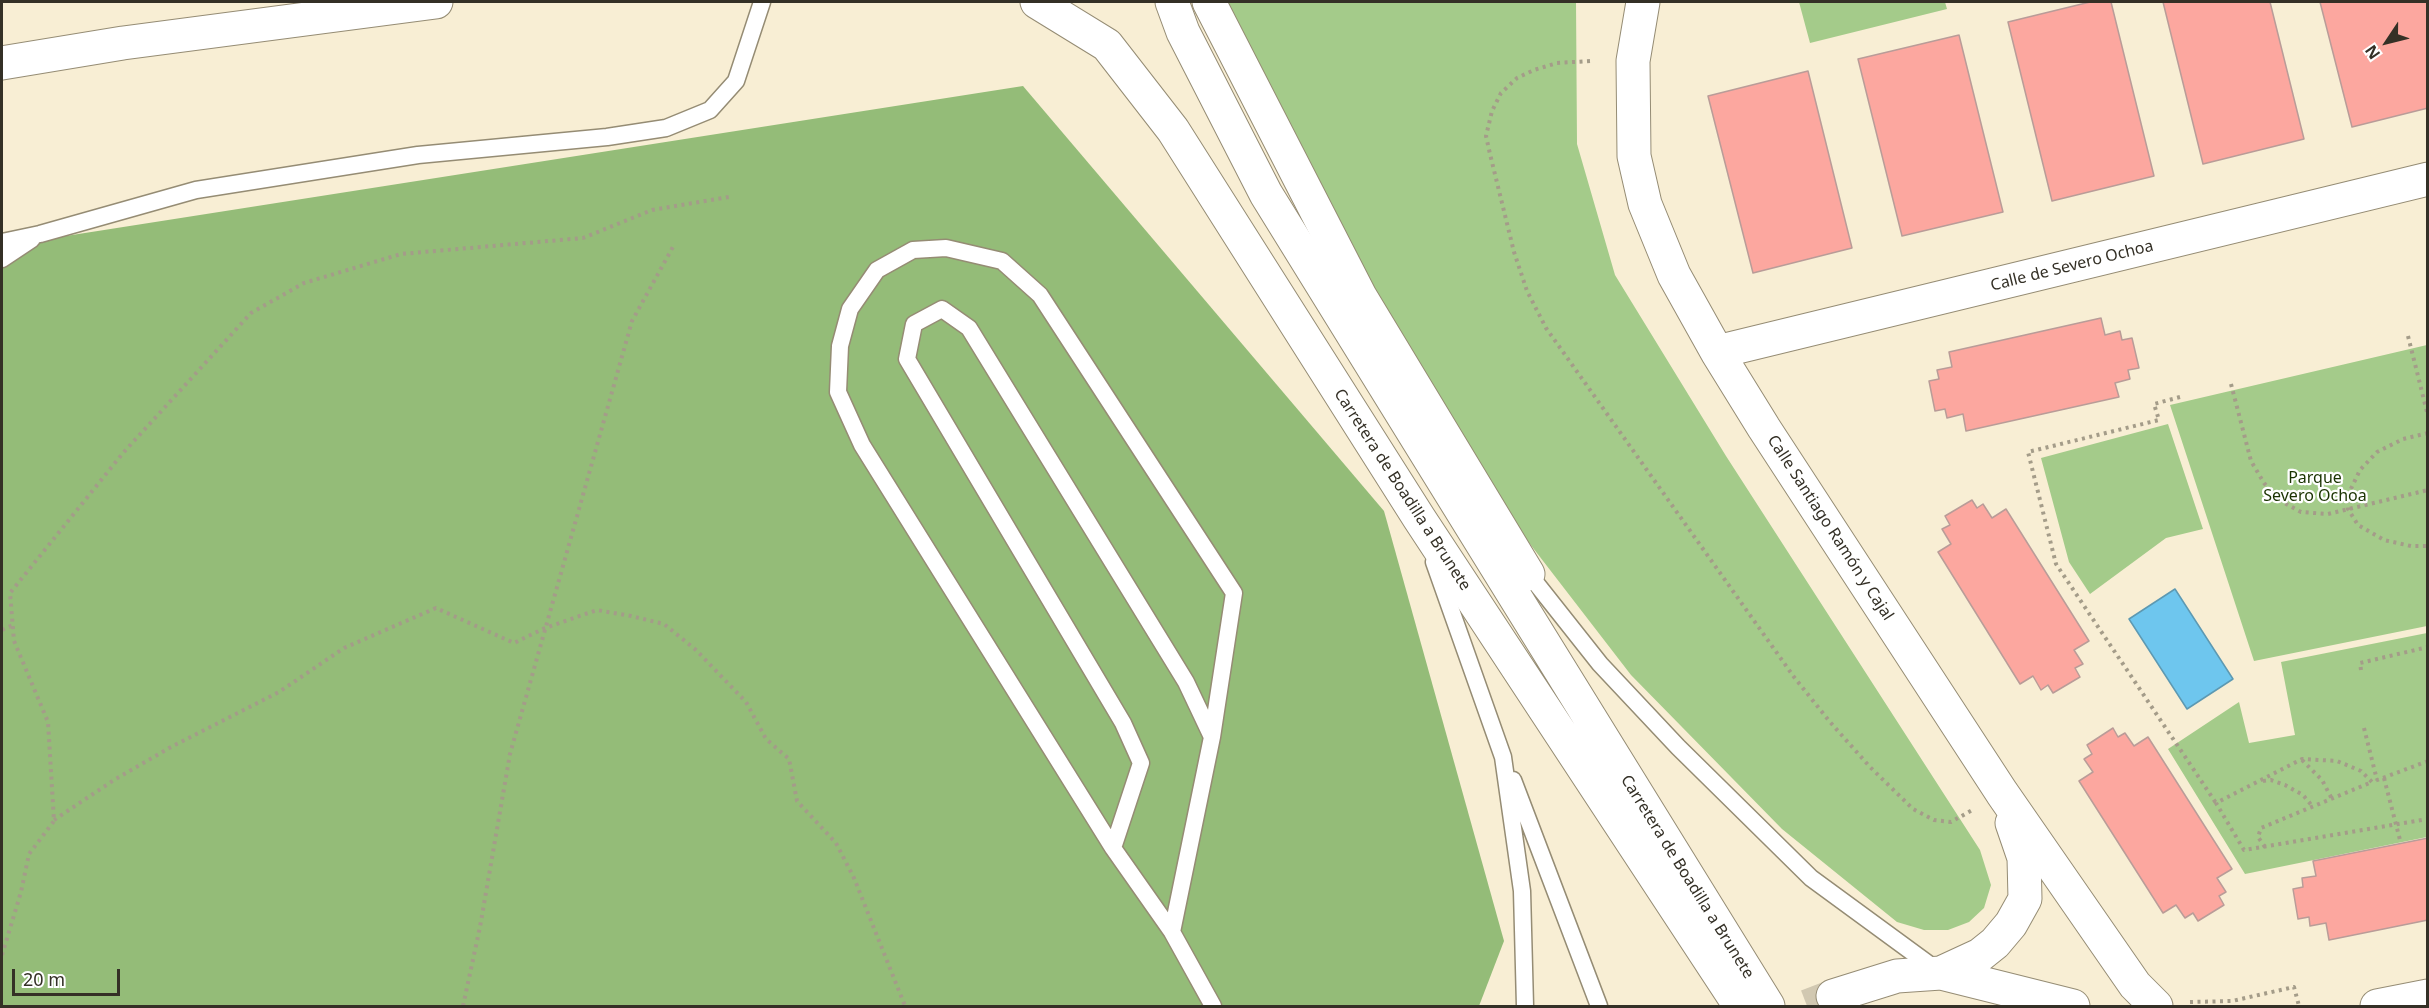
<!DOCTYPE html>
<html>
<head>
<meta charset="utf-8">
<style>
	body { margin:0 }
	#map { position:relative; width:2429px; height:1008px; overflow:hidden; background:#f8eed4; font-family:"Noto Sans",sans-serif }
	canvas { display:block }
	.frame { position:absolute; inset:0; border:3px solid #343026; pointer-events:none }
	.north { position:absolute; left:2357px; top:12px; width:60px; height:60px; -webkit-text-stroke:4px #fff; paint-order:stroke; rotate:235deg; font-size:16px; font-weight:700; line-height:24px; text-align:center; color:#343026 }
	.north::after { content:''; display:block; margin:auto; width:21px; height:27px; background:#343026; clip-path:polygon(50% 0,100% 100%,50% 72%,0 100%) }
	.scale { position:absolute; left:12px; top:969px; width:108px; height:27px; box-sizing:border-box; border:3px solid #343026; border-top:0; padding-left:8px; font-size:18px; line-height:21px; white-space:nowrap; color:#343026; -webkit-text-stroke:4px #fff; paint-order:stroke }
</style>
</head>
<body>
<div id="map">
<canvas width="2429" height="1008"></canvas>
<div class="frame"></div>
<div class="north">N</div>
<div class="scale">20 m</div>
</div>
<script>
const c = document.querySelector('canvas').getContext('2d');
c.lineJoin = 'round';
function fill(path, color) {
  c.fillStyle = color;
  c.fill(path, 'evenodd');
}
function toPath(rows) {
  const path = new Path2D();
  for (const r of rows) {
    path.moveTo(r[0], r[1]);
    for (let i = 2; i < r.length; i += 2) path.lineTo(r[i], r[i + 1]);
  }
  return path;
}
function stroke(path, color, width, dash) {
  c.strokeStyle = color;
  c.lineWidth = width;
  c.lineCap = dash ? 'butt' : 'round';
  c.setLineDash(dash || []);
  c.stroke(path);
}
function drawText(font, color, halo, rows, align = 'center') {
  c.font = font + ' "Noto Sans",sans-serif';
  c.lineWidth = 4.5;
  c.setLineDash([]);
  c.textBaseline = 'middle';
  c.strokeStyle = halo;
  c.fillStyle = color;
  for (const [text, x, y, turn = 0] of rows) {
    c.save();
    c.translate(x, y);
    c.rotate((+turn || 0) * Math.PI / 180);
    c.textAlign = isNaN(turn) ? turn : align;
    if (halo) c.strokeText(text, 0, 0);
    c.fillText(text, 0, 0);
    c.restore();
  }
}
fill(toPath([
	[1216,2,1576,2,1577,144,1615,275,1726,456,1980,850,1991,885,1984,908,1969,922,1948,930,1924,930,1897,922,1782,829,1631,675,1466,461],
	[1799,2,1945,2,1947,9,1810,43],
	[2427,345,2427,626,2254,661,2170,405],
	[2168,424,2203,529,2166,538,2090,594,2069,562,2041,458],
	[2427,633,2427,837,2245,874,2168,749,2239,702,2249,743,2295,735,2281,662]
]), '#a4cb8a');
fill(toPath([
	[1023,86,1384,511,1504,941,1479,1006,2,1006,2,246]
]), '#94bc78');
const water = toPath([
	[2175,589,2233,679,2187,709,2129,619,2175,589]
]);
fill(water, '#6ec6ee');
stroke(water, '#5d99b2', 1.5);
const building = toPath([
	[2090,2,2111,2,2154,176,2052,201,2008,22,2090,2],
	[2163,2,2270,2,2304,139,2203,164,2163,2],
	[2320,2,2428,2,2428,108,2352,127,2320,2],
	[1959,35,2003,212,1902,236,1858,59,1959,35],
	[1808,71,1852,248,1753,273,1708,96,1808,71],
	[2101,318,2105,335,2120,331,2122,340,2132,338,2139,368,2128,370,2130,379,2115,383,2119,397,1966,431,1963,414,1947,418,1945,409,1935,411,1929,381,1939,379,1937,370,1952,367,1949,352,2101,318],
	[1972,500,1977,508,1983,504,1992,518,2006,509,2089,641,2074,650,2083,664,2075,668,2080,677,2053,693,2048,685,2041,690,2033,676,2020,684,1938,552,1951,544,1942,529,1950,525,1945,516,1972,500],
	[2113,728,2118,737,2125,733,2134,746,2148,737,2232,869,2217,878,2226,892,2219,896,2224,905,2198,921,2193,913,2185,918,2176,905,2163,913,2079,781,2093,772,2084,759,2092,754,2087,745,2113,728],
	[2428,838,2428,920,2329,940,2326,923,2310,926,2309,917,2298,919,2293,889,2303,887,2302,878,2316,876,2313,861,2428,838]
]);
fill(building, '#fca79f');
stroke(building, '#b99c98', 1.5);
stroke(toPath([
	[1807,1006,1833,996]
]), '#d1c8b1', 33, [33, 16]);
const service = toPath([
	[2,242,40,234,196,190,418,155,607,137,666,128,710,110,736,81,762,2],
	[2,259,32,239],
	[1434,562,1503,757,1522,891,1525,1006],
	[1524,568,1600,664,1678,747,1811,878,1938,971],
	[1513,780,1599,1006],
	[1113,848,1141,763,1123,723,907,359,914,324,942,309,969,328,1186,682,1212,737],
	[1172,932,1212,737,1234,593,1040,295,1002,261,946,248,913,250,877,270,850,309,840,346,838,392,862,445,1113,848,1172,932,1213,1006]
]);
const minor = toPath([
	[1643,2,1633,61,1634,156,1645,204,1674,275,1717,352,1764,428,2002,793,2135,985,2156,1006],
	[1717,352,2428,179],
	[1941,973,1980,955,1995,943,2011,924,2025,899,2024,858,2012,823],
	[1833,996,1897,976,1941,973,2073,1006],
	[2377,1006,2428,996]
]);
const primary = toPath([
	[1037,2,1107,45,1173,130,1419,518,1740,1006],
	[1172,2,1183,32,1266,194,1768,1006]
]);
const motorway = toPath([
	[1209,2,1360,296,1528,574],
	[2,63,123,43,436,2]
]);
stroke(service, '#958c74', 19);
stroke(minor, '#958c74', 35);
stroke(primary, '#958c74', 35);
stroke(motorway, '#958c74', 35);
stroke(toPath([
	[1590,61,1557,63,1534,70,1517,78,1501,93,1492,111,1486,136,1490,154,1514,252,1527,291,1546,328,1794,677,1830,722,1870,767,1913,809,1934,820,1951,822,1974,809],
	[2408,336,2428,416],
	[2231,384,2251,461,2264,483,2279,500,2301,512,2328,514,2428,490],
	[2180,397,2154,404,2159,420,2028,452,2056,564,2216,803],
	[2428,433,2403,439,2377,452,2360,470,2347,497,2348,509,2358,525,2384,540,2411,546,2428,546],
	[2,630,13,625],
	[2361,670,2360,663,2428,647],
	[2364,728,2377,780],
	[2302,760,2322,780,2332,799],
	[2428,761,2372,782,2361,771,2337,761,2302,759,2216,803,2244,850,2428,819],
	[2384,778,2400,840],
	[2263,781,2271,780,2285,785,2303,795,2313,807],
	[54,820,114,780,171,747,279,692,344,648,436,608,514,643,545,628,597,610,631,616,664,624,696,650,746,702,766,739,789,759,797,801,836,843,854,878,905,1006],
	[2265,847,2258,837,2261,828,2372,782],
	[2,955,21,892,29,854,54,821,48,722,14,641,10,593,123,453,251,313,304,283,401,254,583,238,652,210,729,197],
	[2190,1002,2232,1001,2294,987,2299,1006],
	[463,1006,480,927,510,754,632,321,674,245]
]), '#a49c89', 4, [3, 4.5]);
stroke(service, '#fff', 16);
stroke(minor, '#fff', 33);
stroke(primary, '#fff', 33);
stroke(motorway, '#fff', 33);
drawText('16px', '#343026', '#fff', [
	["Calle de Severo Ochoa",2072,266,-14],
	["Carretera de Boadilla a Brunete",1402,490,57],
	["Calle Santiago Ramón y Cajal",1830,528,57],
	["Carretera de Boadilla a Brunete",1687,877,58]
]);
drawText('16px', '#1a3301', '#fff', [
	["Parque",2315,478],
	["Severo Ochoa",2315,496]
]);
</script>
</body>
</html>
